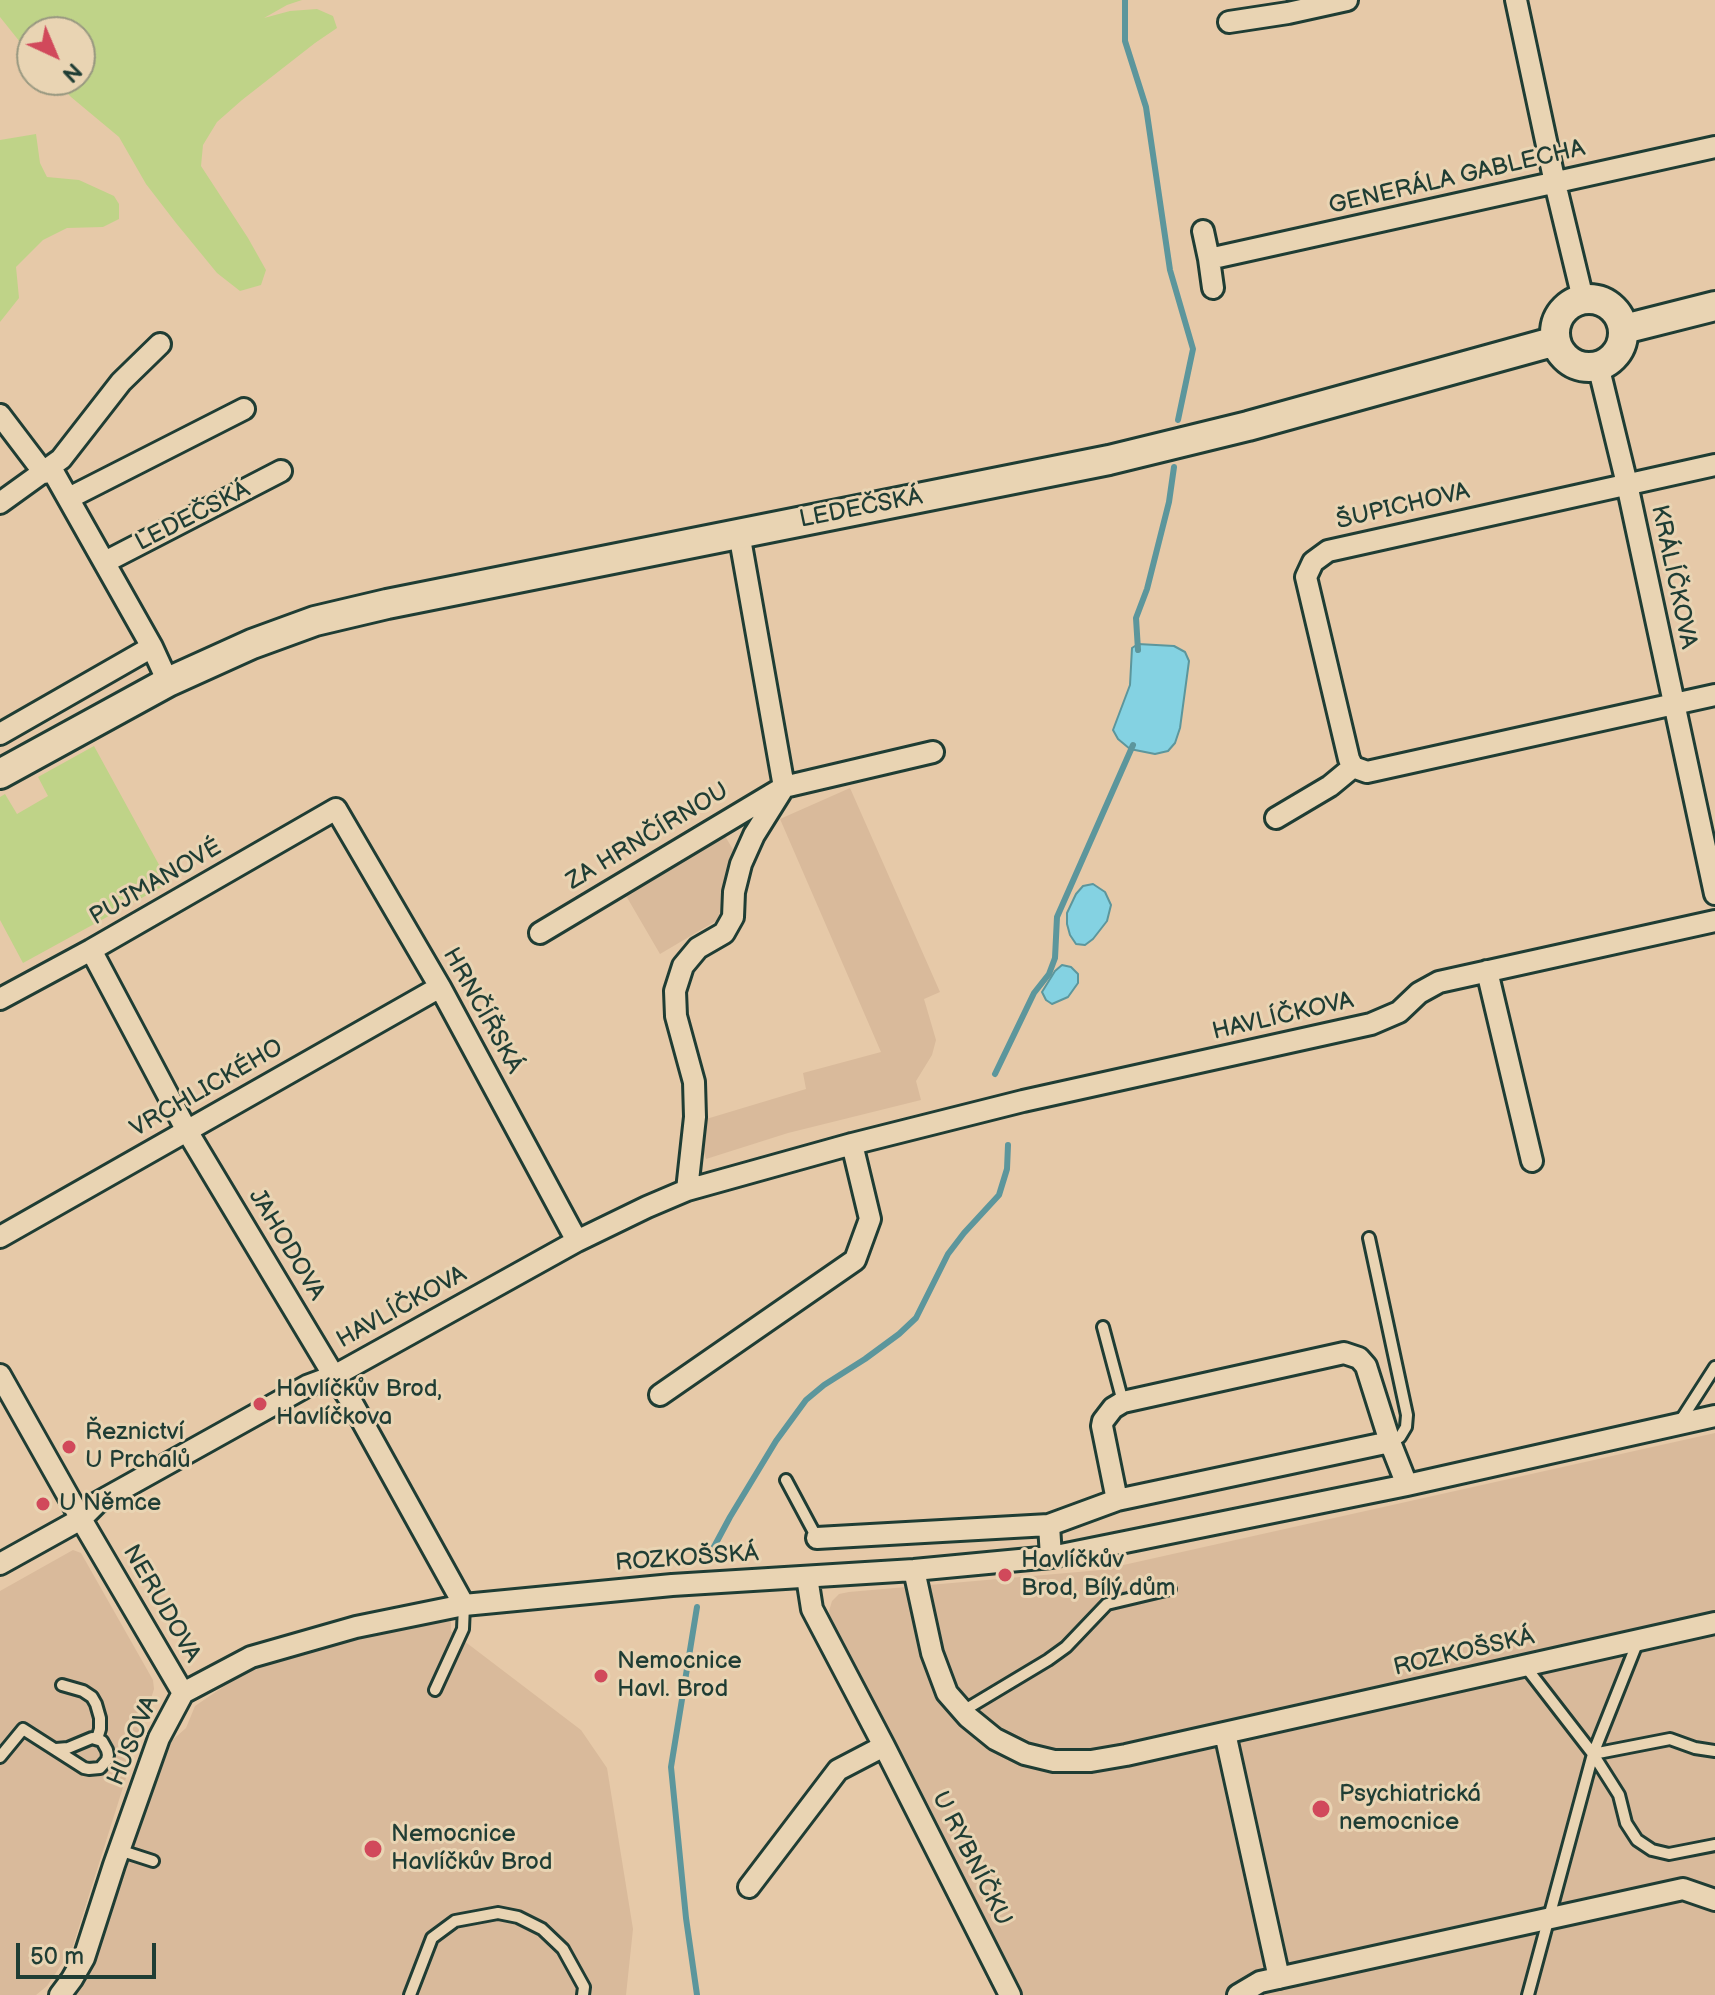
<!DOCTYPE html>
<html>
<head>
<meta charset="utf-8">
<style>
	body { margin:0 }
	#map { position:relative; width:1715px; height:1995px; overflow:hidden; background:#e6c9a8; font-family:"Balsamiq Sans",sans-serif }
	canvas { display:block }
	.north { position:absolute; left:16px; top:16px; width:80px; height:80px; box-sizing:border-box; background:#e9d4b3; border:2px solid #989880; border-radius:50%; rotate:136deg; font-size:22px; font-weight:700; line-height:32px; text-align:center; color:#1f3d34 }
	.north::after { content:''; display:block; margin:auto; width:28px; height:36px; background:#d1495b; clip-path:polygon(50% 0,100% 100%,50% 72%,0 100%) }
	.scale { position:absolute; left:16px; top:1943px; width:140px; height:36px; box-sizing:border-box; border:4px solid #1f3d34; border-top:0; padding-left:10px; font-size:24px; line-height:28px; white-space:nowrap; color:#1f3d34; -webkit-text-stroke:6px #e9d4b3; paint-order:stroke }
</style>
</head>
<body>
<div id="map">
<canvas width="1715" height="1995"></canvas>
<div class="north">N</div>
<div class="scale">50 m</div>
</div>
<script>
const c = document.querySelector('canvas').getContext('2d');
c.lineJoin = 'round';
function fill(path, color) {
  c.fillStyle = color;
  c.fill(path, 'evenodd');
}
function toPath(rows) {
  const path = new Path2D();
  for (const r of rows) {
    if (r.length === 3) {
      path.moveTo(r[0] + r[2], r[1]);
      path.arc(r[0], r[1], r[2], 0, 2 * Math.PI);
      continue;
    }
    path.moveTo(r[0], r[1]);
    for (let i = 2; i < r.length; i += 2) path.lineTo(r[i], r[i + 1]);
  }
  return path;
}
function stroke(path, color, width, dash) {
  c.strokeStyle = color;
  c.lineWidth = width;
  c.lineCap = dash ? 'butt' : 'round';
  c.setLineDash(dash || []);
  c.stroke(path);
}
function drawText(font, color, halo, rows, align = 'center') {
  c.font = font + ' "Balsamiq Sans",sans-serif';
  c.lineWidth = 6;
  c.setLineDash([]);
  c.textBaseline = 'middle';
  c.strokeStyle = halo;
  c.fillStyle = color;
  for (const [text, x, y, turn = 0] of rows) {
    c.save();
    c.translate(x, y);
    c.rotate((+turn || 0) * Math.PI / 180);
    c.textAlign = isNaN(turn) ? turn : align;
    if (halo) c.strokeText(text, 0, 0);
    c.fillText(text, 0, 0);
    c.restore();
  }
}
fill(toPath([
	[850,788,940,992,924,999,936,1040,932,1055,916,1081,921,1100,788,1133,706,1159,701,1144,703,1120,806,1089,803,1073,881,1052,780,819],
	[725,836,738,858,726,915,660,954,625,894],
	[1715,1433,1715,1995,1022,1995,831,1623,829,1611,832,1601,839,1594,849,1592,1101,1570],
	[73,1550,81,1553,153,1680,154,1689,72,1949,47,1986,36,1995,0,1995,0,1591],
	[451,1621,451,1631,581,1730,607,1768,633,1929,626,1995,71,1995,90,1970,152,1768,169,1743,186,1728,195,1706,251,1668,367,1635]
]), '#d9ba9b');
fill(toPath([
	[0,0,302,0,287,5,264,18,290,11,317,9,333,16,337,28,315,43,242,100,217,122,203,145,201,166,248,238,266,270,261,285,240,291,217,273,176,223,146,184,119,137,71,97,55,80,80,80,80,32,32,32,32,57,0,17],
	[36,134,40,163,47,177,79,180,114,196,119,204,119,219,103,227,67,228,43,240,16,267,19,298,0,322,0,140],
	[94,746,169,883,23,963,0,920,0,797,5,794,17,814,48,796,38,777]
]), '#bfd388');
const water = toPath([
	[1138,644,1174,646,1185,652,1189,661,1180,728,1175,743,1168,751,1155,754,1130,749,1118,739,1113,730,1130,685,1132,648,1138,644],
	[1093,884,1105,892,1111,905,1107,921,1093,939,1085,945,1076,944,1070,935,1067,924,1067,913,1076,894,1083,886,1093,884],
	[1062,965,1071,967,1078,974,1078,983,1068,997,1052,1004,1046,1000,1042,992,1055,971,1062,965]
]);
fill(water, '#84d2e2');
stroke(water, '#5c969c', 2);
stroke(toPath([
	[1125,0,1125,41,1146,107,1170,270,1193,349,1178,420],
	[1138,650,1136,618,1147,589,1169,502,1174,467],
	[995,1074,1034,993,1049,974,1055,958,1057,917,1133,745],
	[708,1558,730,1517,776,1441,806,1400,824,1385,865,1359,899,1334,916,1318,948,1254,964,1233,999,1195,1007,1169,1008,1145],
	[697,1607,671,1767,686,1918,697,1995]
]), '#5c969c', 6);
const service = toPath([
	[1369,1238,1407,1415,1406,1427,1400,1437,1390,1442],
	[1103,1327,1123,1402],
	[1679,1423,1715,1367],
	[786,1480,817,1538],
	[1525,1666,1593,1754,1528,1995],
	[62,1685,83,1691,92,1697,96,1704,100,1718,100,1729,97,1739],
	[435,1690,463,1629,464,1605],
	[963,1711,1048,1660,1066,1647,1107,1604,1170,1589],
	[1593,1754,1619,1795,1626,1823,1637,1840,1652,1850,1669,1854,1715,1845],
	[1593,1754,1670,1739,1695,1748,1715,1751],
	[1593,1754,1638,1641],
	[0,1757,23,1729,84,1768,89,1769,100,1768,107,1760,108,1755,107,1750,102,1741,92,1738,68,1748,56,1749],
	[119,1850,153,1861],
	[410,1995,432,1938,455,1921,498,1913,518,1917,542,1929,563,1949,584,1987,583,1995]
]);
const minor = toPath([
	[1516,0,1555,183,1583,299],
	[1229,22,1288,13,1347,0],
	[1203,231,1209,259,1715,147],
	[1209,259,1213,288],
	[1598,365,1627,484,1715,894],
	[0,415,44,473],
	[1715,465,1328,551,1313,562,1306,577,1349,759,1353,767,1367,772,1715,695],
	[51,468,152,647,168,682],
	[69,498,244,409],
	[0,503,61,459,121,382,160,344],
	[105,562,281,471],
	[0,734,152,647],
	[1276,818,1330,786,1353,767],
	[540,933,784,787,933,752],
	[91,950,187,1131,334,1376,351,1401,464,1605],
	[1487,971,1532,1161],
	[0,999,91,950,336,809,440,987,577,1241],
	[687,1190,695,1117,694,1082,676,1016,675,991,683,966,698,948,724,933,733,917,734,892,741,864,754,835,784,787,739,533],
	[0,1237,440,987],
	[0,1375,81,1519,183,1693],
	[660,1395,855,1260,870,1219,852,1144],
	[1117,1500,1102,1426,1103,1421,1113,1408,1123,1402,1344,1353,1359,1358,1366,1366,1390,1442],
	[817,1538,1049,1525],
	[1051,1557,1049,1525,1117,1500,1390,1442,1407,1485],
	[0,1564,81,1519,97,1503,307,1386,334,1376,577,1241,647,1207,687,1190,852,1144,1023,1101,1371,1024,1399,1012,1419,993,1439,982,1715,921],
	[914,1570,932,1653,947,1693,968,1717,995,1739,1025,1754,1054,1761,1091,1761,1126,1755,1715,1623],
	[807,1577,812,1609,884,1746,1010,1995],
	[1225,1733,1279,1978],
	[749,1887,838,1770,884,1746],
	[60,1995,72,1979,84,1958,114,1865,159,1738,183,1693,251,1657,356,1627,464,1605,672,1585,914,1570,1051,1557,1407,1485,1715,1416],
	[1238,1995,1260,1982,1683,1889,1715,1900]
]);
const secondary = toPath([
	[1589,333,34],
	[1624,329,1715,306],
	[0,774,168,682,252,644,315,621,387,604,1109,460,1248,426,1556,341]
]);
stroke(service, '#1f3d34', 16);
stroke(minor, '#1f3d34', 26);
stroke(secondary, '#1f3d34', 34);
stroke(service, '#e9d4b3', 10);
stroke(minor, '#e9d4b3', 20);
stroke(secondary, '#e9d4b3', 28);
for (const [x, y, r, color] of [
	[260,1404,8,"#d1495b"],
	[69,1447,8,"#d1495b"],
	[43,1504,8,"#d1495b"],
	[1005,1575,8,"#d1495b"],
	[601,1676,8,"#d1495b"],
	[1321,1809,10,"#d1495b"],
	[373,1849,10,"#d1495b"]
]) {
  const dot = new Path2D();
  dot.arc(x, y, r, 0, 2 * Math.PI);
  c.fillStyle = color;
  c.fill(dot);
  stroke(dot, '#e9d4b3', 3);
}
drawText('24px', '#1f3d34', '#e9d4b3', [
	["GENERÁLA GABLECHA",1457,178,-13],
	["ŠUPICHOVA",1403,507,-13],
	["LEDEČSKÁ",861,509,-11],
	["LEDEČSKÁ",193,517,-27],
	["KRÁLÍČKOVA",1673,577,78],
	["ZA HRNČÍRNOU",648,837,-31],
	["PUJMANOVÉ",156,883,-30],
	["HRNČÍŘSKÁ",482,1011,61],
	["HAVLÍČKOVA",1283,1017,-13],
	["VRCHLICKÉHO",207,1089,-30],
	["JAHODOVA",286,1245,59],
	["HAVLÍČKOVA",402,1308,-29],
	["ROZKOŠSKÁ",687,1559,-4],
	["NERUDOVA",161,1604,60],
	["ROZKOŠSKÁ",1464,1653,-13],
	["HUSOVA",134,1741,-67],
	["U RYBNÍČKU",971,1859,63]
]);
drawText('24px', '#1f3d34', '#e9d4b3', [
	["Havlíčkův Brod,",276,1390],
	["Havlíčkova",276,1418],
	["Řeznictví",85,1433],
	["U Prchalů",85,1461],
	["U Němce",59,1504],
	["Havlíčkův",1021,1561],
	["Brod, Bílý dům",1021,1589],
	["Nemocnice",617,1662],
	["Havl. Brod",617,1690],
	["Psychiatrická",1339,1795],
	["nemocnice",1339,1823],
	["Nemocnice",391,1835],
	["Havlíčkův Brod",391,1863]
], 'left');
</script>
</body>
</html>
